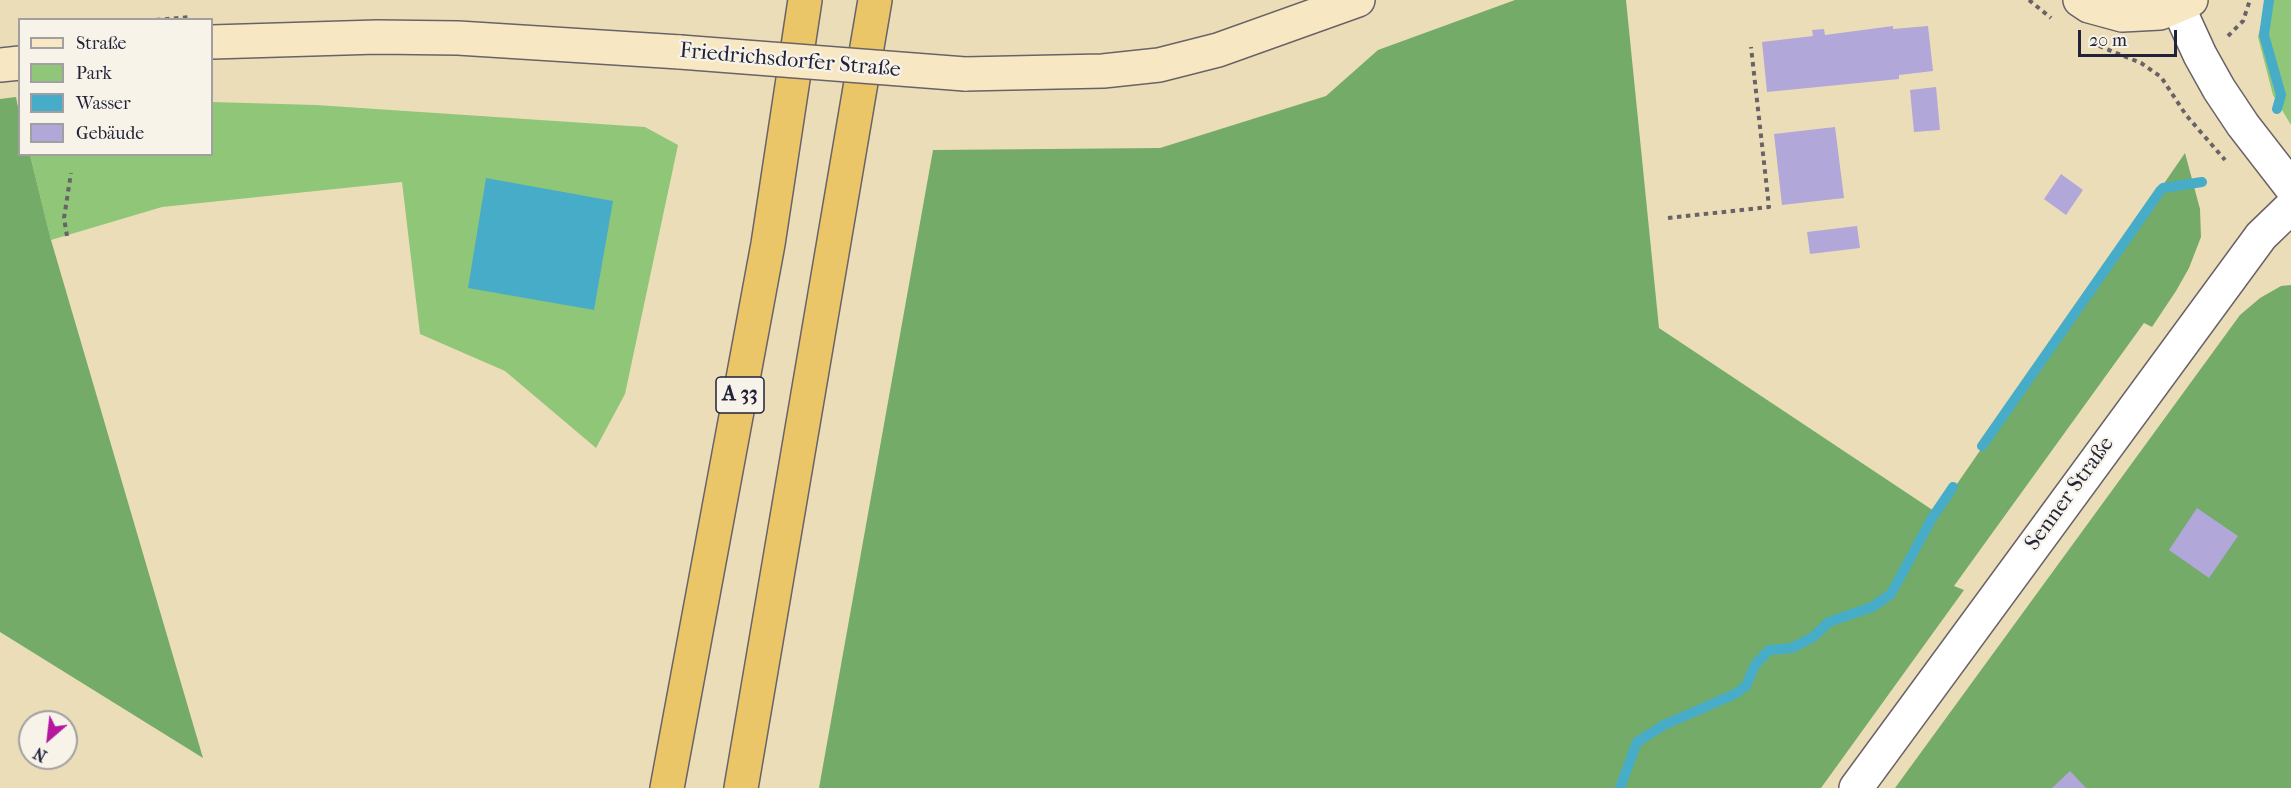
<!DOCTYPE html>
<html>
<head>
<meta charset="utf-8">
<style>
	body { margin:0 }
	#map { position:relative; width:2291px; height:788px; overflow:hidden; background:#ecddb9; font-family:"IM FELL French Canon",serif }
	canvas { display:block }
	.legend { position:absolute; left:18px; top:18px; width:195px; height:138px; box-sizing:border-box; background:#f7f3e8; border:2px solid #a29fa3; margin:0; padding:8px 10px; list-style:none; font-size:18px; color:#22223b }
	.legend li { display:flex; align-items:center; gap:12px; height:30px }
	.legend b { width:30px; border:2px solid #a29fa3 }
	.north { position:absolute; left:18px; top:710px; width:60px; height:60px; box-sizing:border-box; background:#f7f3e8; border:2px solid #a29fa3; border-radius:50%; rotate:208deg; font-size:16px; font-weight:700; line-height:24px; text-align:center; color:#22223b }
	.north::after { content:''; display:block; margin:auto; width:21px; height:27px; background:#b5179e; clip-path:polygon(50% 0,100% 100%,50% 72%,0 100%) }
	.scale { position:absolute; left:2078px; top:30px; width:99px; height:27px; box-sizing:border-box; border:3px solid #22223b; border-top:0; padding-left:8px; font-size:18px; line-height:21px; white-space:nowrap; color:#22223b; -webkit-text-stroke:4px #f7f3e8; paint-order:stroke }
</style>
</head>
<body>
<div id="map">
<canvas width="2291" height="788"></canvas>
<ul class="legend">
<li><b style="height:8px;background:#f7e8c3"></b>Straße</li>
<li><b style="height:16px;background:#90c678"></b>Park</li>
<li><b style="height:16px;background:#47acc7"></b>Wasser</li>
<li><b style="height:16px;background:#b1a7d9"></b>Gebäude</li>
</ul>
<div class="north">N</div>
<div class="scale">20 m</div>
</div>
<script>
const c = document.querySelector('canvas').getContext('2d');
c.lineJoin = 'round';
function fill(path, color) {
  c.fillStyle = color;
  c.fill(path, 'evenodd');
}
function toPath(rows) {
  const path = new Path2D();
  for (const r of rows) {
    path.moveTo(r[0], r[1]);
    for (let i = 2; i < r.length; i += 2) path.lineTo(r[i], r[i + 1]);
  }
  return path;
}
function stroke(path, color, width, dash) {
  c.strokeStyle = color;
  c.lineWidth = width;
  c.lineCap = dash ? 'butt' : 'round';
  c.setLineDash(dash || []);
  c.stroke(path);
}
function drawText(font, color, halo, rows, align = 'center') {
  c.font = font + ' "IM FELL French Canon",serif';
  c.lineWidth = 4.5;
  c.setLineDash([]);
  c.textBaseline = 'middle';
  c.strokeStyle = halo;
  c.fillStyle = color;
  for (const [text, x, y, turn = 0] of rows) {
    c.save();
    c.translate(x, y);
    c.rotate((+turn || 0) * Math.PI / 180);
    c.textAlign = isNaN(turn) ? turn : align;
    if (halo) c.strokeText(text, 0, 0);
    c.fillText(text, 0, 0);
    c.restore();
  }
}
fill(toPath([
	[2268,0,2291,0,2291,125,2273,95,2258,37],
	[212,102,316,105,645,127,678,145,625,394,596,448,505,371,420,334,402,182,162,207,51,240,30,155,212,154]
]), '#90c678');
fill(toPath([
	[1515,0,1626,0,1659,328,1937,513,2185,153,2200,209,2201,237,2189,268,2176,291,2152,327,2144,323,1954,586,1964,590,1821,788,819,788,933,150,1160,148,1326,96,1378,50],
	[16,97,19,112,20,154,30,155,51,240,203,758,0,632,0,99],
	[2291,285,2291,788,1895,788,2240,315,2260,298,2281,286]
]), '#74ab68');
fill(toPath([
	[486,178,613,201,594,310,468,288]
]), '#47acc7');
stroke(toPath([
	[2269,0,2264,35,2281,95,2277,109],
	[1982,446,2160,191,2163,188,2202,182],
	[1620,788,1637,742,1664,725,1735,694,1746,686,1755,665,1769,650,1792,648,1813,637,1829,622,1872,607,1891,594,1932,518,1953,487]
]), '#47acc7', 10);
fill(toPath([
	[1893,26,1893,29,1928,26,1933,71,1899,75,1899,79,1767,92,1762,42,1813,36,1812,30,1824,29,1825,35],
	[1936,87,1940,130,1914,132,1910,90],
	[1835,127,1844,198,1782,205,1774,134],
	[2061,174,2083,190,2066,215,2044,199],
	[1857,226,1860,248,1810,254,1807,232],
	[2197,508,2238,536,2209,578,2169,550],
	[2070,771,2086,788,2052,788]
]), '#b1a7d9');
const tertiary = toPath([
	[2178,7,2200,55,2219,89,2243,125,2291,187],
	[1856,788,2261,236,2291,207]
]);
const secondary = toPath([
	[2080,0,2089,6,2122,15,2160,13,2191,0],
	[212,42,377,37,458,38,680,52],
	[0,65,20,63],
	[965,74,1103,71,1159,65,1218,50,1358,0]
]);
const motorway = toPath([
	[667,788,768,244,805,0],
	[741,788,875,0]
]);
stroke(tertiary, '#696367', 36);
stroke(secondary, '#696367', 36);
stroke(motorway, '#696367', 36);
stroke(toPath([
	[2029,0,2051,18],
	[156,20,191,17],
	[2228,36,2243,21,2250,0],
	[2099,46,2141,63,2161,77,2186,115,2225,160],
	[1668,218,1769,207,1751,47],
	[67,236,64,218,71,173]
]), '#696367', 4, [4.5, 4.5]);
stroke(tertiary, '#fff', 33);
stroke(secondary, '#f7e8c3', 33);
stroke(motorway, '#eac669', 33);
const secondaryBridge = toPath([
	[680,52,965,74]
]);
stroke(secondaryBridge, '#696367', 36, []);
stroke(secondaryBridge, '#f7e8c3', 33);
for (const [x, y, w] of [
	[740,395,48]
]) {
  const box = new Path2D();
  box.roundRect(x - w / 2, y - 18, w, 36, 4.5);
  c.fillStyle = '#f7f3e8';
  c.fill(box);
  stroke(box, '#22223b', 1.5);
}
drawText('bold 21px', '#22223b', null, [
	["A 33",740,395]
]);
drawText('22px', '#22223b', '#f7f3e8', [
	["Friedrichsdorfer Straße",790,61,5],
	["Senner Straße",2070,494,-54]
]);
</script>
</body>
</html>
